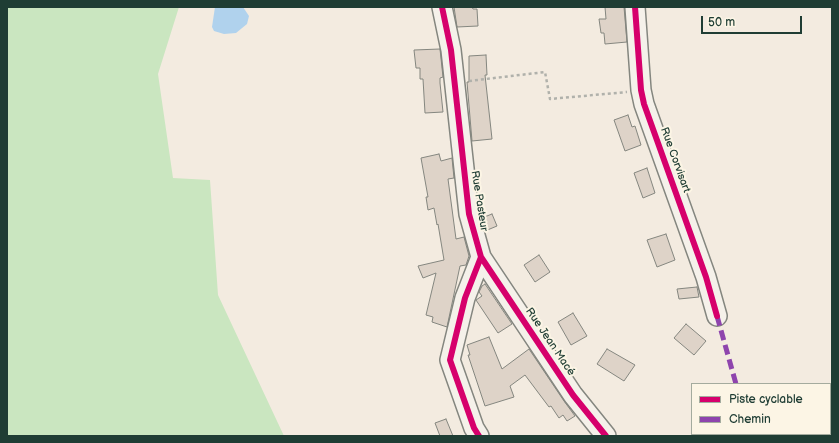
<!DOCTYPE html>
<html>
<head>
<meta charset="utf-8">
<style>
	body { margin:0 }
	#map { position:relative; width:839px; height:443px; overflow:hidden; background:#f3ebe0; font-family:"Balsamiq Sans",sans-serif }
	canvas { display:block }
	.frame { position:absolute; inset:0; border:8px solid #1f3d34; pointer-events:none }
	.legend { position:absolute; left:691px; top:383px; width:140px; height:52px; box-sizing:border-box; background:#fcf5e5; border:1px solid #a4ab9e; margin:0; padding:5px 7px; list-style:none; font-size:12px; color:#1f3d34 }
	.legend li { display:flex; align-items:center; gap:8px; height:20px }
	.legend b { width:20px; border:1px solid #a4ab9e }
	.scale { position:absolute; left:701px; top:16px; width:101px; height:18px; box-sizing:border-box; border:2px solid #1f3d34; border-top:0; padding-left:5px; font-size:12px; line-height:14px; white-space:nowrap; color:#1f3d34; -webkit-text-stroke:3px #fcf5e5; paint-order:stroke }
</style>
</head>
<body>
<div id="map">
<canvas width="839" height="443"></canvas>
<div class="frame"></div>
<ul class="legend">
<li><b style="height:5px;background:#d6006c"></b>Piste cyclable</li>
<li><b style="height:5px;background:#8e44ad"></b>Chemin</li>
</ul>
<div class="scale">50 m</div>
</div>
<script>
const c = document.querySelector('canvas').getContext('2d');
c.lineJoin = 'round';
function fill(path, color) {
  c.fillStyle = color;
  c.fill(path, 'evenodd');
}
function toPath(rows) {
  const path = new Path2D();
  for (const r of rows) {
    path.moveTo(r[0], r[1]);
    for (let i = 2; i < r.length; i += 2) path.lineTo(r[i], r[i + 1]);
  }
  return path;
}
function stroke(path, color, width, dash) {
  c.strokeStyle = color;
  c.lineWidth = width;
  c.lineCap = dash ? 'butt' : 'round';
  c.setLineDash(dash || []);
  c.stroke(path);
}
function drawText(font, color, halo, rows, align = 'center') {
  c.font = font + ' "Balsamiq Sans",sans-serif';
  c.lineWidth = 4;
  c.setLineDash([]);
  c.textBaseline = 'middle';
  c.strokeStyle = halo;
  c.fillStyle = color;
  for (const [text, x, y, turn = 0] of rows) {
    c.save();
    c.translate(x, y);
    c.rotate((+turn || 0) * Math.PI / 180);
    c.textAlign = isNaN(turn) ? turn : align;
    if (halo) c.strokeText(text, 0, 0);
    c.fillText(text, 0, 0);
    c.restore();
  }
}
fill(toPath([
	[7,7,179,7,158,74,173,178,210,180,218,295,284,436,7,436]
]), '#cae6c0');
fill(toPath([
	[215,7,243,7,249,16,247,24,236,33,224,34,214,31,212,27]
]), '#b0d2ed');
const building = toPath([
	[454,7,472,7,473,9,477,9,478,26,457,27,454,7],
	[605,7,624,7,627,42,605,44,604,33,601,33,599,19,606,19,605,7],
	[440,49,443,77,440,78,440,83,443,112,425,113,423,79,420,79,420,68,416,68,414,50,440,49],
	[486,55,487,75,485,75,492,139,472,141,467,82,469,82,469,56,486,55],
	[628,115,632,127,635,126,641,145,625,151,614,120,628,115],
	[439,154,441,161,452,158,454,178,448,179,456,239,464,237,469,256,466,265,460,266,447,327,432,322,433,317,426,315,436,273,423,278,418,266,444,260,438,224,437,225,434,208,428,210,426,197,428,197,421,158,439,154],
	[647,168,655,193,643,198,634,173,647,168],
	[492,214,497,226,485,231,482,218,492,214],
	[666,234,675,260,657,267,647,240,666,234],
	[539,255,550,272,535,282,524,265,539,255],
	[485,284,512,324,498,333,476,300,482,296,479,292,482,286,485,284],
	[697,287,699,297,679,299,677,289,697,287],
	[573,313,587,336,571,345,558,322,573,313],
	[686,324,706,341,694,355,674,338,686,324],
	[489,337,502,369,529,349,564,401,575,416,567,421,563,415,559,418,551,406,549,407,525,375,510,386,514,397,485,406,468,355,470,355,467,345,489,337],
	[607,349,635,365,624,381,597,364,607,349],
	[446,419,453,436,440,436,435,423,446,419]
]);
fill(building, '#ded3c8');
stroke(building, '#84867f', 1);
const minor = toPath([
	[442,7,451,50,469,214,481,257,465,298,450,360,474,428,479,436],
	[635,7,641,90,644,104,706,277,717,316],
	[481,257,573,395,606,436]
]);
stroke(minor, '#84867f', 22);
stroke(toPath([
	[469,81,545,72,550,99,627,92]
]), '#b0b1ab', 2.5, [3, 3]);
stroke(minor, '#f5f1ea', 19);
stroke(toPath([
	[717,316,736,384],
	[750,434,750,436]
]), '#8e44ad', 5, [10, 5]);
stroke(toPath([
	[442,7,451,50,469,214,481,257,465,298,450,360,474,428,479,436],
	[635,7,641,90,644,104,706,277,717,316],
	[481,257,573,395,606,436]
]), '#d6006c', 6);
drawText('11px', '#1f3d34', '#fcf5e5', [
	["Rue Corvisart",675,160,70],
	["Rue Pasteur",479,201,81],
	["Rue Jean Macé",550,342,56]
]);
</script>
</body>
</html>
